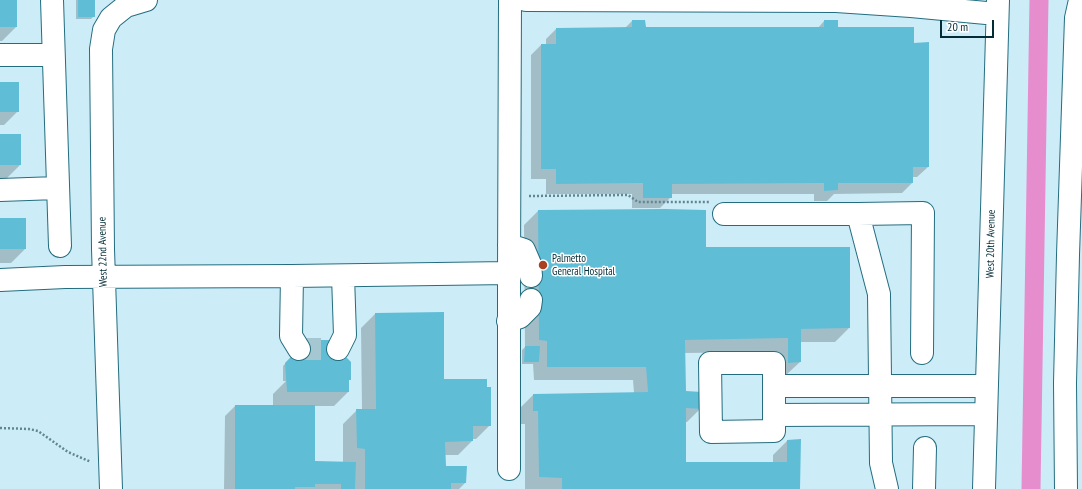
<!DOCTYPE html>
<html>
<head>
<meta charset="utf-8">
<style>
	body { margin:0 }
	#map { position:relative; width:1082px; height:489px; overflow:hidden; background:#ccedf8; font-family:"PT Sans Narrow",sans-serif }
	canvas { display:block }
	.scale { position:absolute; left:940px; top:20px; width:54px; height:18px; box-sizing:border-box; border:2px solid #022d37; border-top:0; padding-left:5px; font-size:12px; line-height:14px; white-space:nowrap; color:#022d37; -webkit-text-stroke:3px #fff; paint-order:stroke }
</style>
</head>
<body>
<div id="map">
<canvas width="1082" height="489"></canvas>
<div class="scale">20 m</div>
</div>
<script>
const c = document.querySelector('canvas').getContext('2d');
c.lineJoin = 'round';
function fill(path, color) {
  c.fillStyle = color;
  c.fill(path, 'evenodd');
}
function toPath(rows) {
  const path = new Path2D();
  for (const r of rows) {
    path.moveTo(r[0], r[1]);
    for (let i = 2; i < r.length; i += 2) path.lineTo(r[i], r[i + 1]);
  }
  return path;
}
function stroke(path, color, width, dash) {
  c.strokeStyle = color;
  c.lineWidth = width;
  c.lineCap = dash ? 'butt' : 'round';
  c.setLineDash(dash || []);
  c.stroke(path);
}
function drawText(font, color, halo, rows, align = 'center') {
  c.font = font + ' "PT Sans Narrow",sans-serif';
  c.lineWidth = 3;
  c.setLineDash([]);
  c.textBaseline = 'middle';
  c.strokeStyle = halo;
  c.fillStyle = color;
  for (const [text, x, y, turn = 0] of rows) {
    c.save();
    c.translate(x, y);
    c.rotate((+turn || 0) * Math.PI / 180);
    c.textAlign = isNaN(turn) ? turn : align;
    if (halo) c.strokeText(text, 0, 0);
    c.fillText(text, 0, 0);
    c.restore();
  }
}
fill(toPath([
	[0,0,16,0,16,27,2,41,0,41],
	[76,0,94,0,94,16,91,19,76,19],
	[632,21,645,28,818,28,824,21,837,28,913,44,928,167,917,177,912,177,912,183,902,193,834,194,827,201,814,201,814,194,671,194,671,197,660,208,632,208,632,194,546,194,546,179,531,179,531,55,541,45,546,45,546,39,556,29,625,28],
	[0,83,18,111,4,125,0,125],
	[0,135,20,165,6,179,0,179],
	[538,211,705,248,849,328,835,342,800,342,800,362,786,375,774,376,775,352,684,353,685,392,701,408,687,422,685,422,685,463,773,463,773,455,787,441,799,489,525,489,525,424,520,424,519,409,533,395,634,393,633,380,534,380,533,364,522,364,522,350,525,347,524,225],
	[0,219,25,249,11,263,0,263],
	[443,313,444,380,490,425,476,439,472,439,472,441,458,455,444,455,445,467,465,483,459,489,224,489,225,416,235,406,273,406,273,394,286,381,283,381,283,366,307,341,350,379,348,382,348,392,334,406,314,406,314,462,343,463,343,424,357,410,362,410,361,328,375,314]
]), '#0003');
stroke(toPath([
	[1031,489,1039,0]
]), '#e68dcd', 19);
fill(toPath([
	[0,0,17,0,17,27,0,27],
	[78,0,95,0,95,17,78,17],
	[632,20,645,20,646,27,824,27,824,20,838,20,838,27,914,27,914,43,929,42,929,167,913,167,913,183,838,183,838,190,824,191,824,183,672,184,672,198,643,198,643,183,556,184,556,169,541,169,541,44,556,44,556,28,632,27],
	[0,82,19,82,19,112,0,112],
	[0,134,21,134,21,165,0,165],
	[665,209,706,210,706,247,850,247,850,328,801,329,801,362,788,363,788,338,685,340,686,391,702,392,702,409,686,408,686,462,787,462,787,440,801,439,800,489,562,489,562,478,539,477,538,411,533,411,533,394,648,392,646,367,547,367,547,341,539,340,538,210],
	[0,218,26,218,26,249,0,249],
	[444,312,444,379,487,379,487,387,491,387,491,426,473,426,473,441,445,442,446,466,467,466,466,483,451,483,451,489,365,489,365,449,357,448,356,409,376,409,375,313],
	[307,340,329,340,351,362,351,380,349,380,349,392,287,392,285,363],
	[525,346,540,346,539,362,524,362],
	[235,405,315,405,315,461,356,462,355,489,341,489,341,484,315,484,315,487,295,487,295,489,235,489]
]), '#60bdd6');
stroke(toPath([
	[299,349,338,349]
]), '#a4c7d1', 22, [22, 11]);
const minor = toPath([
	[52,0,60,246],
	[526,0,836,1,911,6,997,14],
	[0,55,53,55],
	[0,190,57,188],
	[724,214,858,214,879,294,881,463,887,489],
	[858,214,923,213,922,353],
	[509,245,524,250,530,264,531,276],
	[509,273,509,469],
	[292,276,291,336,299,349],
	[0,280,65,277,292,276,509,273,510,0],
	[508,321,520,317,530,307,531,300],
	[338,349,345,335,343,276],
	[710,363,774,363,774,431,711,432,710,363],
	[774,386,987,386],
	[774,415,986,414],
	[111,489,103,249,101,49,104,30,111,18,126,6,146,0],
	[924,489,925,448],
	[984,489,998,0]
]);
const highway = toPath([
	[1066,489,1065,383,1068,255,1076,18,1080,0]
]);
stroke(minor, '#246d7f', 24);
stroke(highway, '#246d7f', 24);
stroke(toPath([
	[529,196,628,195,638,202,709,202],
	[0,428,29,429,38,431,68,452,91,462]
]), '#608691', 2.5, [2, 2]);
stroke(minor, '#fff', 22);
stroke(highway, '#fff', 22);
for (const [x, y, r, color] of [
	[543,265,5,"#a94220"]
]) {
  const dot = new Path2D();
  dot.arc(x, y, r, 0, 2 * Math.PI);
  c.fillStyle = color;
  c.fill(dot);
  stroke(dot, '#fff', 1.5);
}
drawText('11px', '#022d37', '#fff', [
	["West 20th Avenue",991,244,-89],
	["West 22nd Avenue",103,252,-91]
]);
drawText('11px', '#022d37', '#fff', [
	["Palmetto",552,259],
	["General Hospital",552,272]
], 'left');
</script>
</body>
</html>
